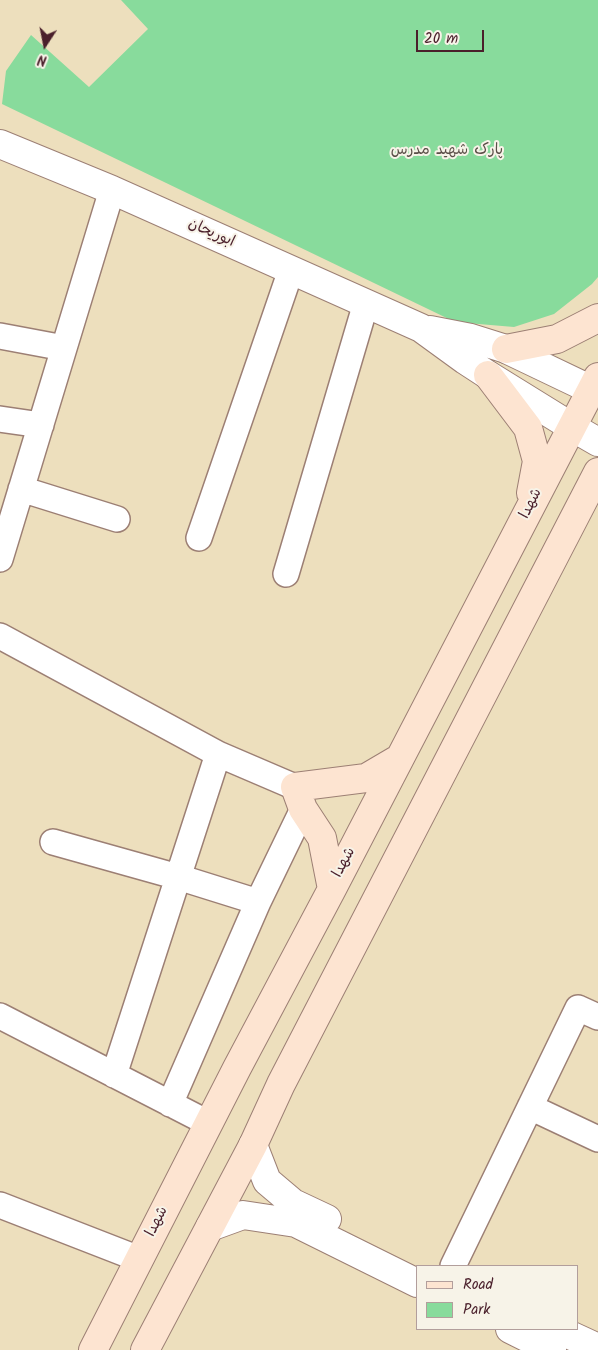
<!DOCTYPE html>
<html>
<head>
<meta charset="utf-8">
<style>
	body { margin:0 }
	#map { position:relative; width:598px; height:1350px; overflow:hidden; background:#eddfbd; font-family:Kalam,sans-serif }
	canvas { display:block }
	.legend { position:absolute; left:416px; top:1265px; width:162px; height:65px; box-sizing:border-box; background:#f7f3e8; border:1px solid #b29e9c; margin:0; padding:6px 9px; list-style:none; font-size:15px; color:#4a1f2b }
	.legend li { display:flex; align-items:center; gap:10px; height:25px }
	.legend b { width:25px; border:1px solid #b29e9c }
	.north { position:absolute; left:20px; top:20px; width:50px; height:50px; -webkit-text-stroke:4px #f7f3e8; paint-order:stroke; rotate:191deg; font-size:14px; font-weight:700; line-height:20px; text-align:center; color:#4a1f2b }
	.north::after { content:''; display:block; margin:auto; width:18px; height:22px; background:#4a1f2b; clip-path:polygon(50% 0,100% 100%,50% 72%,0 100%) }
	.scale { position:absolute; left:416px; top:30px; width:68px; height:22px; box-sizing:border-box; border:2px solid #4a1f2b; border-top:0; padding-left:6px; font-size:15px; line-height:18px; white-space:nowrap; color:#4a1f2b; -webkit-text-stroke:4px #f7f3e8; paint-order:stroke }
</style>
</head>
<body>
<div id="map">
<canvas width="598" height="1350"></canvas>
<ul class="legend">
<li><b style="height:6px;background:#fde4d1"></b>Road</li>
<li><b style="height:14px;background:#88db9c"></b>Park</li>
</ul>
<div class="north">N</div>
<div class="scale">20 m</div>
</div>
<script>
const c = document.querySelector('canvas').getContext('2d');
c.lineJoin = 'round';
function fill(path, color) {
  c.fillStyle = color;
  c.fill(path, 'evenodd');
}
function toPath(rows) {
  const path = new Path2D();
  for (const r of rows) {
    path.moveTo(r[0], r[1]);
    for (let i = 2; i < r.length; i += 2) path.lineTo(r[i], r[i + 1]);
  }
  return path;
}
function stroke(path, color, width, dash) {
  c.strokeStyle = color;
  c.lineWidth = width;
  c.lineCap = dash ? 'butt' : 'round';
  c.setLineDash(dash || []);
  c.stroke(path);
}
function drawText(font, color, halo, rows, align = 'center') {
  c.font = font + ' Kalam,"Playpen Sans Arabic",sans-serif';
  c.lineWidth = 4;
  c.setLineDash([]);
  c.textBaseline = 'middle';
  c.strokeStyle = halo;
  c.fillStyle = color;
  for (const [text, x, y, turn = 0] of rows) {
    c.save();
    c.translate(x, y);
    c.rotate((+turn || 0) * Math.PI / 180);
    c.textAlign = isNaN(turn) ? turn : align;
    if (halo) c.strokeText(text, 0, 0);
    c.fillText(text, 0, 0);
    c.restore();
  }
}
fill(toPath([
	[121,0,598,0,598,277,592,284,554,314,514,327,455,322,2,104,6,71,31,35,89,87,148,29]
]), '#88db9c');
const minor = toPath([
	[0,336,64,348],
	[0,419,41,425],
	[21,489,117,519],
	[199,538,291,270],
	[0,559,112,190],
	[286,574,366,303],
	[0,636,218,754,295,787],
	[53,842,178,877,258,902],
	[0,1016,208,1123],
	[114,1075,218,754],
	[170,1104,258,902,303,809],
	[530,1107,598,1139],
	[0,1205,139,1259],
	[453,1266,578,1008,598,1017]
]);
const tertiary = toPath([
	[0,144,112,190,421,328,465,360,488,375,572,427,598,442],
	[430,330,471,338,506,349,598,393],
	[253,1145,267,1181,293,1203,327,1219],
	[210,1227,243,1215,296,1223,417,1283],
	[510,1329,552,1350],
	[557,1329,598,1348]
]);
const secondary = toPath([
	[506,349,557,339,598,318],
	[488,375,528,428,537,461,531,493],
	[332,889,322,838,303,809,295,787,366,778,400,758],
	[93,1350,237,1068,332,889,598,377],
	[145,1350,253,1145,281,1084,598,472]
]);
stroke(minor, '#9c7f74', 28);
stroke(tertiary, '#9c7f74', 30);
stroke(secondary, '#9c7f74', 30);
stroke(minor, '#fff', 25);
stroke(tertiary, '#fff', 28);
stroke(secondary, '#fde4d1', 28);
drawText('15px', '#5a4e47', '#f7f3e8', [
	["پارک شهید مدرس",447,151]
]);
drawText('15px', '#4a1f2b', '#f7f3e8', [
	["ابوریحان",211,234,24],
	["شهدا",532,504,-63],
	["شهدا",345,863,-62],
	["شهدا",158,1222,-63]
]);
</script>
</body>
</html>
